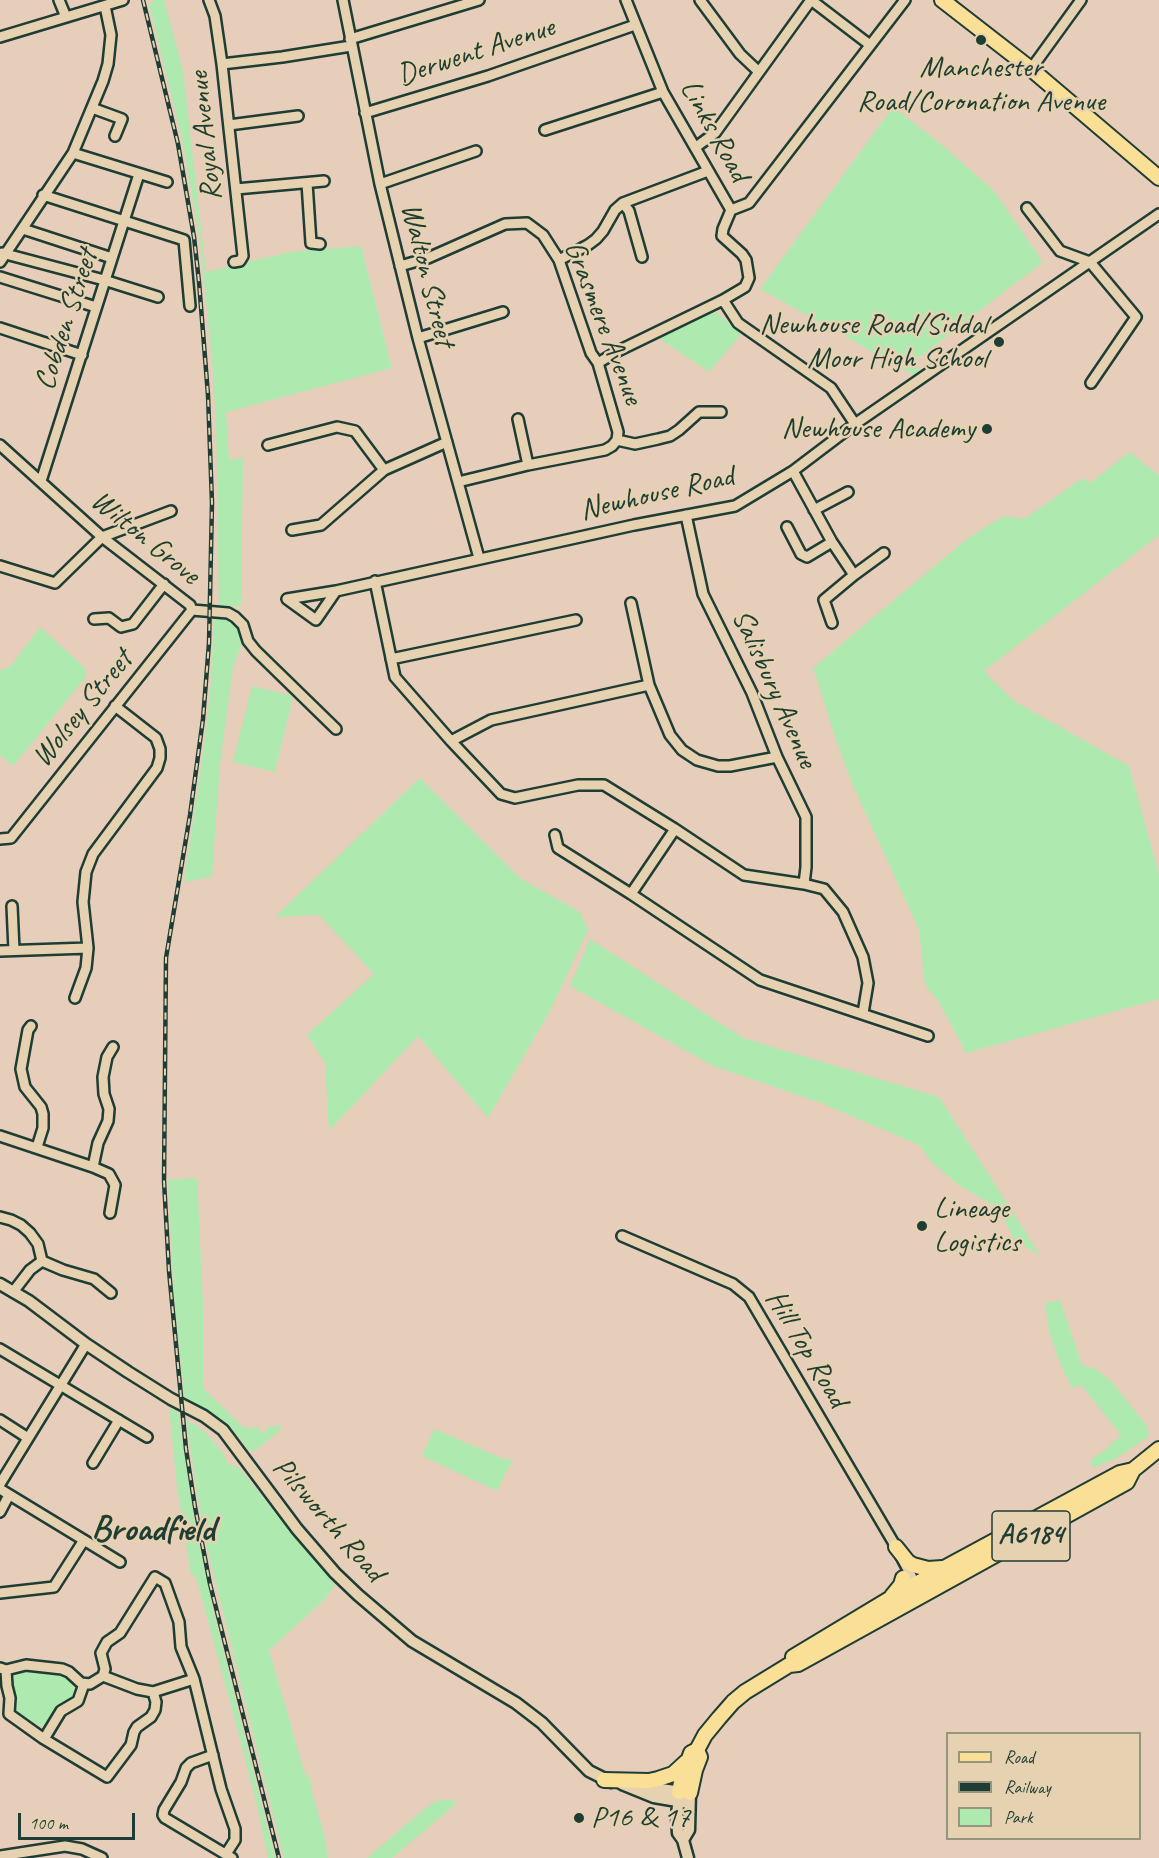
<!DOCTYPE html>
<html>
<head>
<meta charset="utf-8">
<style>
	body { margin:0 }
	#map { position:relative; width:1159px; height:1858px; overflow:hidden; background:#e6cebb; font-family:Caveat,sans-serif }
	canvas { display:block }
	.legend { position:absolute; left:946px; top:1732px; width:195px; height:108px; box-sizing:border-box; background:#e6d2b0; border:2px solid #96967e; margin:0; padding:8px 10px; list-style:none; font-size:18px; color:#1f3d34 }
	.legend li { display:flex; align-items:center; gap:12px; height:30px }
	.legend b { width:30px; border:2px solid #96967e }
	.scale { position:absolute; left:18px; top:1813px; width:117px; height:27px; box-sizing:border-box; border:3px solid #1f3d34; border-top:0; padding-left:8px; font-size:18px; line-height:21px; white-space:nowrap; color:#1f3d34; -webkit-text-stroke:4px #e6d2b0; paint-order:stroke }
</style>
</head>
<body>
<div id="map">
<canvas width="1159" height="1858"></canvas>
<ul class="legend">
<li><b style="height:8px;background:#fadf96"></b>Road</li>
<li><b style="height:8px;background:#1f3d34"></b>Railway</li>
<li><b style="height:16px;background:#aeeab0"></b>Park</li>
</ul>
<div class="scale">100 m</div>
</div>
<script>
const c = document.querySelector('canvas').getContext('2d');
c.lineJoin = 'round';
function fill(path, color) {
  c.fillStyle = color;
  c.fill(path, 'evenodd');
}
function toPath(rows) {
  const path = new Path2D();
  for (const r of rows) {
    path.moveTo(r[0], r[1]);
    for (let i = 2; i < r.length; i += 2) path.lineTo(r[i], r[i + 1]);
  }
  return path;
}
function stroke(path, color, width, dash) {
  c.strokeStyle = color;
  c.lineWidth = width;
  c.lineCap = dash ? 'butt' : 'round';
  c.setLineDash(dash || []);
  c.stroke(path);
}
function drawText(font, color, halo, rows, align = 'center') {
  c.font = font + ' Caveat,sans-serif';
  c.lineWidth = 5;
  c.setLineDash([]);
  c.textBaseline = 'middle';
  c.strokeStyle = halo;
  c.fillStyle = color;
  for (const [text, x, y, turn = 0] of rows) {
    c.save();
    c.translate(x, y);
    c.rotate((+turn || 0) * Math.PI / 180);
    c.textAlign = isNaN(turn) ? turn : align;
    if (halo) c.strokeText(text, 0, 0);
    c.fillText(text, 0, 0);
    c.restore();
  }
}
fill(toPath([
	[155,0,164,0,183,71,206,272,290,252,361,246,392,368,226,412,229,460,243,458,241,605,227,608,219,608,216,421,212,361,200,241,182,139,149,4],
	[893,107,941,144,994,191,1043,262,913,362,920,371,914,375,760,289],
	[712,311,716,312,741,334,709,372,657,337],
	[1130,452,1159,476,1159,535,984,671,1014,701,1129,766,1159,875,1159,999,966,1053,939,1002,925,985,919,930,851,781,837,743,813,668,968,538,1004,516,1024,519,1083,478,1090,483],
	[214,616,225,616,235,622,241,631,242,644,233,667,220,764,212,877,184,882,205,739,211,682],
	[40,627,85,668,86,673,85,678,13,766,0,755,0,671,11,666],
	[252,686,293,696,275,772,233,762],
	[420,778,521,879,580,912,588,930,552,1007,488,1118,418,1036,329,1131,325,1063,307,1035,374,974,319,915,275,917],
	[590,939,743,1038,939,1097,1040,1255,1015,1241,998,1208,960,1186,932,1163,919,1145,821,1103,713,1066,570,986],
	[197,1178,203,1303,203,1388,244,1428,259,1427,259,1432,266,1433,267,1427,283,1425,277,1433,256,1450,253,1451,247,1449,239,1437,222,1421,204,1409,185,1401,174,1297,168,1180],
	[1060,1300,1082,1365,1096,1369,1112,1382,1147,1426,1149,1436,1117,1458,1093,1468,1090,1460,1103,1452,1121,1435,1081,1385,1072,1388,1060,1363,1049,1331,1045,1303],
	[169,1407,178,1411,195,1523,216,1622,275,1858,268,1858,256,1801,234,1717,196,1577,191,1574,177,1487],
	[186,1421,195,1424,207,1434,224,1454,227,1463,239,1468,335,1585,325,1599,266,1653,270,1653,304,1771,312,1782,311,1789,324,1834,328,1858,284,1858,204,1535],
	[434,1429,506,1460,513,1458,497,1491,422,1456],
	[25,1668,61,1673,72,1681,78,1688,75,1698,57,1707,45,1725,40,1726,15,1713,13,1708,15,1700,11,1677,14,1671],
	[440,1800,453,1800,457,1803,392,1858,367,1858,417,1815,433,1803]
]), '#aeeab0');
const minor = toPath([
	[59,0,66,17],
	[209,0,215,16,222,64,243,256,240,261,234,262],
	[343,0,380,184,418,338,479,558],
	[626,0,663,92,731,210],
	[700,0,740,54,759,72],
	[811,0,870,45],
	[0,37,123,0],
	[350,39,479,0],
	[222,64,282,57,351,46],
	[1031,69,1081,0],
	[92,108,122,119,115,136],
	[365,113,488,76,635,25],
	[229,125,298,116],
	[545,130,663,92],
	[696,147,715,133,811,0],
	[73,153,167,182],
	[307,183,311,243,320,244],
	[380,184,476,151],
	[236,189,324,181],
	[43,195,184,240,190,306],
	[623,203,629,211,642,257],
	[1027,208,1060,251,1090,262,1136,317,1091,383],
	[731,210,749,203,905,0],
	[23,229,112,258],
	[2,253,104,280,158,297],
	[559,260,588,245,596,239,603,231,615,210,623,203,708,171],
	[0,262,73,153,103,81,108,64,111,35,105,6],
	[400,266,428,258,505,224,527,223,543,235,559,260,591,353,598,363,618,432,617,440],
	[0,277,96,307],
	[723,300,738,323,831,388,855,424],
	[0,328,82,355],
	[418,338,503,312],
	[598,363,618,351,723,300,745,287,749,278,746,260,742,254,722,236,723,229,731,210],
	[518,419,528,465],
	[0,445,102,537,190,605,192,610],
	[268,445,337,427,355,431,384,470],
	[793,471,832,542,854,575],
	[41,481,139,174],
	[458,482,528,465,605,450,612,446,617,440,635,444,658,439,670,436,679,430,699,412,721,412],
	[814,510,848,492],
	[686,515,703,594,752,693,777,757,806,817,806,867,804,884],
	[787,527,801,554,807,557,832,542],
	[292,530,321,525,384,470,447,442],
	[0,566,55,583,102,537,171,511],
	[375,581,395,677,451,741,501,794,515,798,578,785,604,785,675,829,744,875,804,884,824,889,843,912,863,957,868,983,863,1013],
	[336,591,316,620,287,599,336,591,634,525,735,506,793,471,855,424,1159,214],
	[631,603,649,685,670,735,682,750,697,760,718,766,730,766,777,757],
	[192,610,228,613,235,617,243,625,248,641,256,651,336,729],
	[94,619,109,618,121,627,133,624,164,584],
	[832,623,824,600,854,575,884,553],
	[391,659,576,620],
	[451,741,491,720,649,685],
	[555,835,558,848,631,894,675,829],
	[0,839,11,838,192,610],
	[631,894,760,980,928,1036],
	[12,906,14,950],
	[0,951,88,948],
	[75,998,86,968,88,948,83,902,86,872,93,854,157,768,160,758,160,749,156,738,115,706],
	[31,1026,28,1030,21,1069,25,1087,41,1107,43,1114,43,1128,37,1147],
	[0,1136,93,1167,109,1174,115,1185,110,1213],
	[93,1167,98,1143,108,1121,109,1109,104,1094,103,1077,107,1057,113,1047],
	[0,1217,11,1220,21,1225,30,1233,38,1244,42,1261],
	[622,1236,733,1284,749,1297,896,1547,917,1587],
	[42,1261,63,1270,94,1279,111,1293],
	[13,1292,30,1270,42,1261],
	[0,1349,147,1437],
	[0,1420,28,1438],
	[93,1463,119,1420],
	[0,1484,86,1344],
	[0,1489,120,1562],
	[0,1512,9,1495],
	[0,1593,54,1587,84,1540],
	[0,1668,6,1670,26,1665,62,1669,69,1672,81,1683,90,1684,103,1676,105,1669,101,1653,107,1642,120,1633,155,1577,165,1583,179,1622,181,1647,194,1679,221,1789,235,1829,235,1840,226,1854],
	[6,1670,7,1686,10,1698,9,1714,44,1739,107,1777,131,1745,134,1732,137,1727,151,1717,155,1710,156,1702,153,1692],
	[103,1676,137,1689,153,1692,194,1679],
	[44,1739,61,1711,78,1701,84,1684],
	[213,1755,191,1763,186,1768,181,1782,164,1810,163,1815,165,1818,232,1858],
	[0,1856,65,1846,82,1849,102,1858]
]);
const tertiary = toPath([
	[0,1284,29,1301,86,1344,128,1372,171,1399,204,1416,223,1430,297,1529,335,1573,358,1595,412,1641,516,1703,542,1723,589,1771,611,1782],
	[622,1784,654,1797,689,1803],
	[638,1786,690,1793,689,1830,683,1840],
	[679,1795,677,1816,678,1833,683,1840,688,1858]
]);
const primary = toPath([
	[942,0,1031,69,1159,178],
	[896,1547,908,1562,913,1565,928,1569,942,1568],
	[892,1596,901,1585,903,1578],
	[793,1657,891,1598,944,1568,1120,1473,1133,1470],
	[604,1780,649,1781,658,1779,673,1774,686,1762],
	[679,1792,682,1778,691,1753,697,1750,705,1735,719,1718,733,1702,745,1692,789,1665,798,1664,1127,1482,1133,1470,1159,1449],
	[690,1793,695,1770,700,1757,697,1750]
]);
stroke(minor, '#1f3d34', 14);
stroke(tertiary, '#1f3d34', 15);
stroke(primary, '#1f3d34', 18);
stroke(minor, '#e6d2b0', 9);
stroke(tertiary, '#e6d2b0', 10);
stroke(primary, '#fadf96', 14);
const rail = toPath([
	[143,0,178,144,194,237,199,282,208,395,212,503,209,643,203,719,190,815,166,958,164,1181,169,1271,186,1449,195,1507,210,1584,279,1858]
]);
stroke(rail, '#1f3d34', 4.5);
stroke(rail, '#e6d2b0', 2, [7]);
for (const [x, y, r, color] of [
	[981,40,6,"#1f3d34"],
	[999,342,6,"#1f3d34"],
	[987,429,6,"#1f3d34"],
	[922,1226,6,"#1f3d34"],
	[579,1818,6,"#1f3d34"]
]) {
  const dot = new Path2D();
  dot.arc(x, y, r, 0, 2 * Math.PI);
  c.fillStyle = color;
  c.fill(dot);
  stroke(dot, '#e6d2b0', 2);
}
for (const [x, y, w] of [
	[1031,1536,78]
]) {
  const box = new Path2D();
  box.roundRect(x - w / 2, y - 25, w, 50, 4.5);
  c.fillStyle = '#e6d2b0';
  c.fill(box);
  stroke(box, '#1f3d34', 1.5);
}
drawText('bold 28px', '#1f3d34', null, [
	["A6184",1031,1536]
]);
drawText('30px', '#1f3d34', '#e6d2b0', [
	["Derwent Avenue",476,52,-18],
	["Links Road",714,131,61],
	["Royal Avenue",206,136,-96],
	["Walton Street",427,275,76],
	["Cobden Street",67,320,-72],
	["Grasmere Avenue",603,323,69],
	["Newhouse Road",657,494,-13],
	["Wilton Grove",145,538,39],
	["Salisbury Avenue",774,689,66],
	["Wolsey Street",83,709,-51],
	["Hill Top Road",806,1349,59],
	["Pilsworth Road",328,1520,49]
]);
drawText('30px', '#1f3d34', '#e6d2b0', [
	["Manchester",981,68,"center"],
	["Road/Coronation Avenue",981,102,"center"],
	["Newhouse Road/Siddal",987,325],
	["Moor High School",987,359],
	["Newhouse Academy",975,429],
	["Lineage",934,1209,"left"],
	["Logistics",934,1243,"left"],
	["P16 & 17",591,1818,"left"]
], 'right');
drawText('bold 36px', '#1f3d34', '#e6d2b0', [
	["Broadfield",153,1531]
]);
</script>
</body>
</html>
